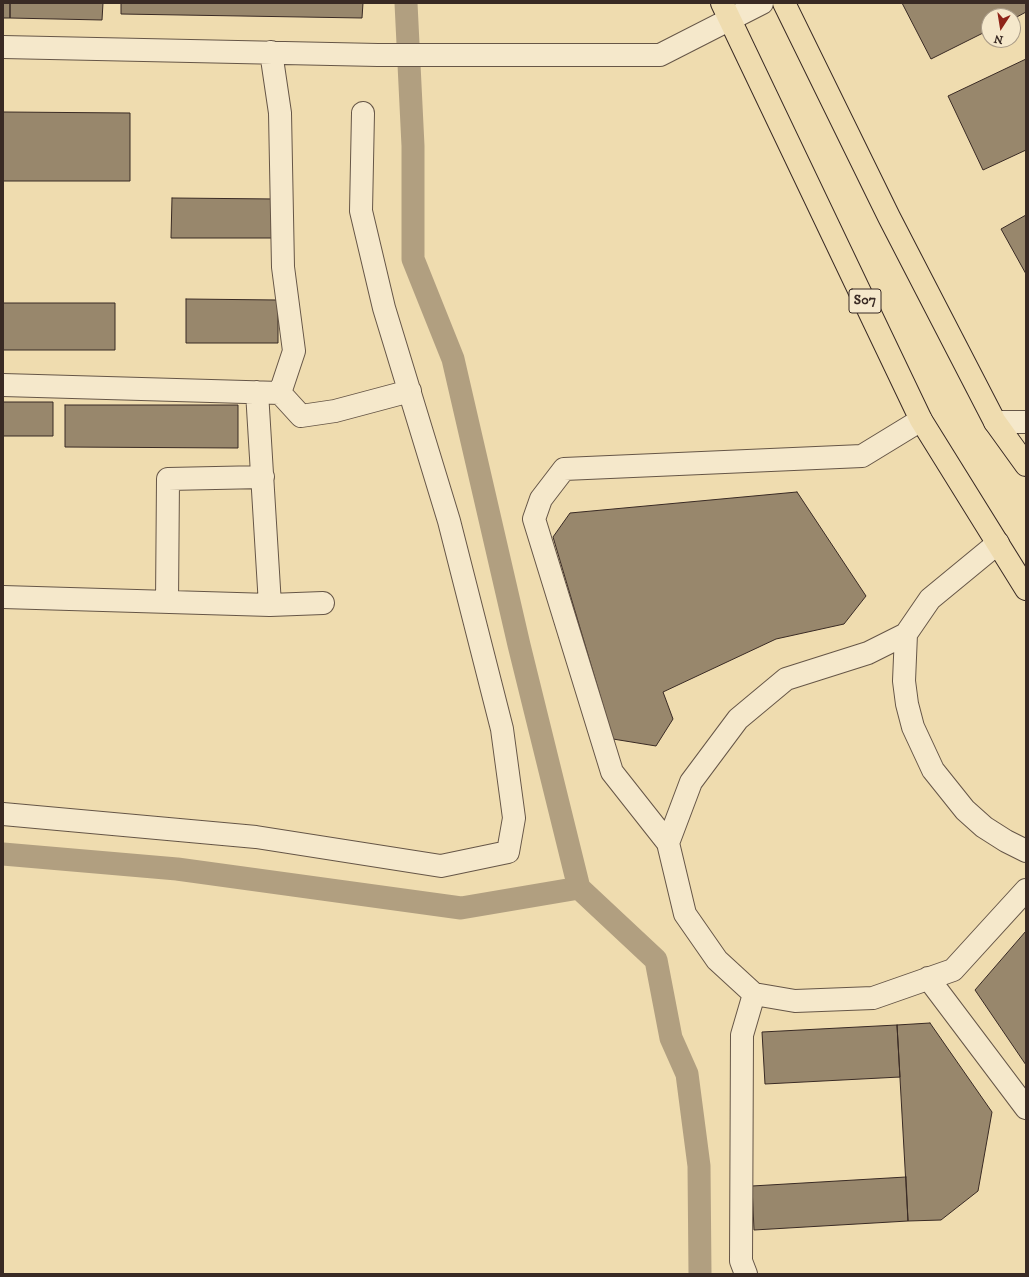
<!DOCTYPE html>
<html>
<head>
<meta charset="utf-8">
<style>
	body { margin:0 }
	#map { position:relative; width:1029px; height:1277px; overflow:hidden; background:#efdcaf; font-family:"IM FELL DW Pica",serif }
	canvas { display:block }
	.frame { position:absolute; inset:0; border:4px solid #392a24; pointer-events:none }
	.north { position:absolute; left:981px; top:8px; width:40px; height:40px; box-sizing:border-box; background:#f5e8cb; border:1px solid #aa9c88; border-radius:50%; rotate:192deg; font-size:11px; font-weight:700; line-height:16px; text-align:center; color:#392a24 }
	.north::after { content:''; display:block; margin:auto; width:14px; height:18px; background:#8f2418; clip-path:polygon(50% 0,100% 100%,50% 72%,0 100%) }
</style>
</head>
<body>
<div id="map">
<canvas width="1029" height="1277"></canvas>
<div class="frame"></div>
<div class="north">N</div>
</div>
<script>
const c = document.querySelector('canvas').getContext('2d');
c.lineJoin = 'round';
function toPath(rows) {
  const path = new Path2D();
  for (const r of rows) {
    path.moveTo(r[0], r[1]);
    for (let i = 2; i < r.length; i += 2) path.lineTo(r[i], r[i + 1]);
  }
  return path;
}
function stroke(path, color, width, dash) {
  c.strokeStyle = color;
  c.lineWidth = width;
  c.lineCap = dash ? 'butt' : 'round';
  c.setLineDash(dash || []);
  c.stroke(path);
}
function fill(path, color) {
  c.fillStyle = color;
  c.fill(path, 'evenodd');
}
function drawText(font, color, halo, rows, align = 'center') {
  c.font = font + ' "IM FELL DW Pica",serif';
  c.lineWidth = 3.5;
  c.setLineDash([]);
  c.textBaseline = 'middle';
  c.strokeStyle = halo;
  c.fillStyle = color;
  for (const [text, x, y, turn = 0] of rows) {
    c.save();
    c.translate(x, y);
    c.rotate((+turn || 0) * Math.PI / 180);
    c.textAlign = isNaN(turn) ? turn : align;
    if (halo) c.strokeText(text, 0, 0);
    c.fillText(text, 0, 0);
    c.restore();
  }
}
stroke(toPath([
	[406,3,413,146,413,259,453,359,519,645,579,888,656,960,671,1038,687,1074,699,1166,700,1274],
	[3,854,177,869,461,908,579,888]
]), '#b19f80', 23);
const building = toPath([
	[3,3,10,3,10,18,3,18,3,3],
	[10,3,103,3,102,20,10,18,10,3],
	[121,3,363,3,362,18,121,14,121,3],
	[902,3,1026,3,1026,12,1013,19,1013,16,989,16,989,30,931,59,902,3],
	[1026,59,1026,150,983,170,948,96,1026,59],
	[3,112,130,113,130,181,3,181,3,112],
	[172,198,275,199,276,238,171,238,172,198],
	[1026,215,1026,274,1001,229,1026,215],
	[186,299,278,300,278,343,186,343,186,299],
	[3,303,115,303,115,350,3,350,3,303],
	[3,402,53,402,53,436,3,436,3,402],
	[65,405,238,405,238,448,65,447,65,405],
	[797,492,866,596,844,624,776,639,663,692,673,719,656,746,613,739,553,537,570,513,797,492],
	[1026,931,1026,1065,975,990,1026,931],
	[930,1023,992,1112,978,1191,941,1220,908,1221,897,1025,930,1023],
	[897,1025,900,1077,765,1084,762,1032,897,1025],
	[906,1177,908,1221,754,1230,752,1186,906,1177]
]);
fill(building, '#98876c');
stroke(building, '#392a24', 1);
const minor = toPath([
	[3,47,378,55,660,55,762,3],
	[3,385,280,393,294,351,283,267,280,113,271,52],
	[257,392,270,605],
	[280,393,301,416,335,411,410,391],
	[995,422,1026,422],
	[998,543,930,599,906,634,868,653,786,679,738,719,691,782,668,843,685,914,717,960,754,994,795,1001,873,998,953,970,1026,890],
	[3,597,270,605,323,603],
	[167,602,168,479,263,477],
	[906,634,904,681,907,704,913,727,933,770,965,810,984,827,1006,841,1026,851],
	[3,814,256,837,441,866,508,852,514,818,502,729,449,521,384,308,361,211,363,113],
	[668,843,612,772,534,519,541,499,564,469,862,456,921,420],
	[928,978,1026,1108],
	[746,1274,741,1261,742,1035,754,994]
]);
const highway = toPath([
	[722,3,921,420,1026,589],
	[784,3,889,217,995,422,1026,465]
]);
stroke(minor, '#665647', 24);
stroke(highway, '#392a24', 24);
stroke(minor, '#f5e8cb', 22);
stroke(highway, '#efdcaf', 22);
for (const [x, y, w] of [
	[865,301,32]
]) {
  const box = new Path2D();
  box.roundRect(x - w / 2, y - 12, w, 24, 3);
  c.fillStyle = '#f5e8cb';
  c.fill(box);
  stroke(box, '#392a24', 1);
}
drawText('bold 14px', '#392a24', null, [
	["S07",865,301]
]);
</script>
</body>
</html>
